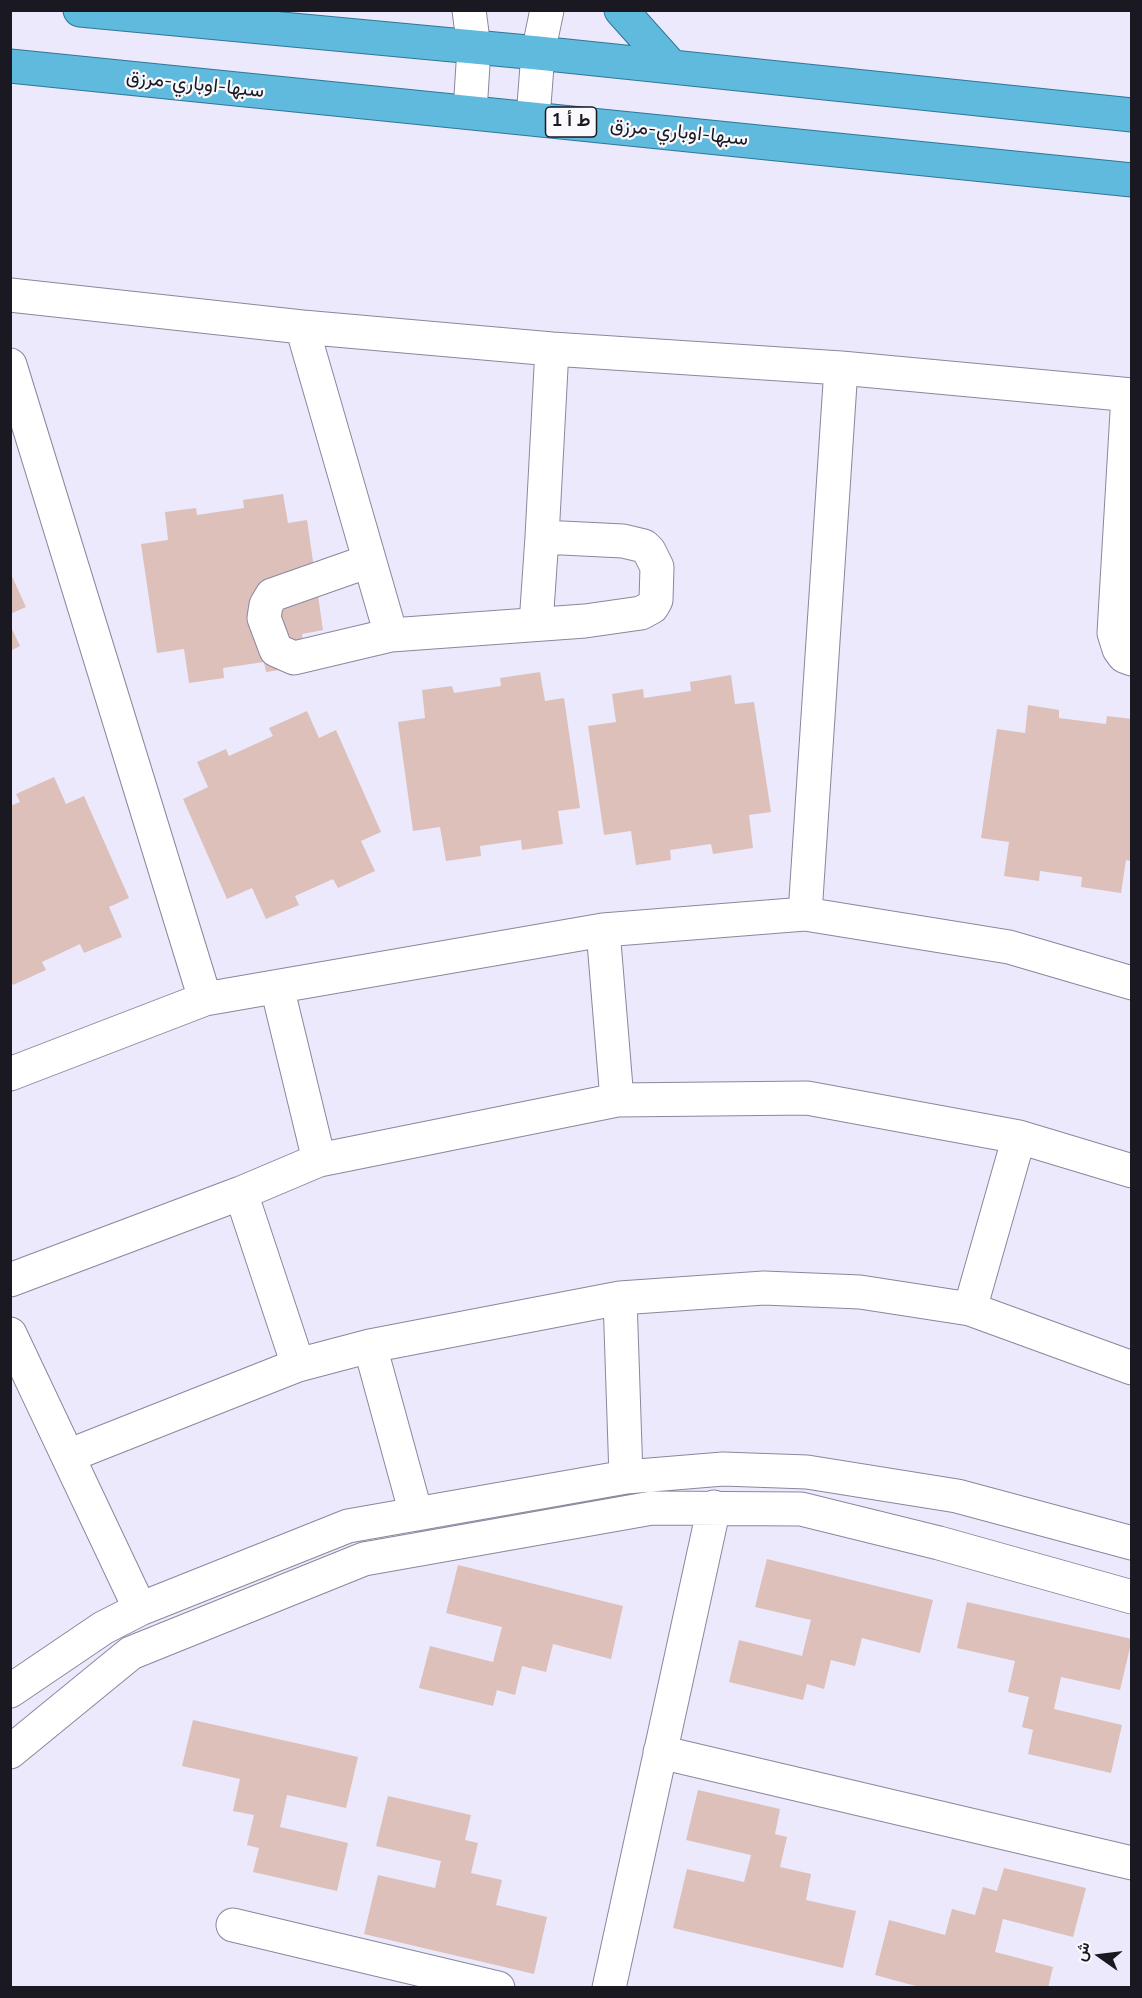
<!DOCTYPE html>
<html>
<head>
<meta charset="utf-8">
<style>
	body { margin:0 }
	#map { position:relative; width:1142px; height:1998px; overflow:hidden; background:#ece9fd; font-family:"Nunito Sans",Vazirmatn,sans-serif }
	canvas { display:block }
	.frame { position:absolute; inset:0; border:12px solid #1a1922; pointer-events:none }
	.north { position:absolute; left:1070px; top:1926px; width:60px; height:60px; -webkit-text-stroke:4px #f9f9fe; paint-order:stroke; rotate:284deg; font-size:16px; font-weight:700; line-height:24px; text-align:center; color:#1a1922 }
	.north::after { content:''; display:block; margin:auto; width:21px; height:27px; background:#1a1922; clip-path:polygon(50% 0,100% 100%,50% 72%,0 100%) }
</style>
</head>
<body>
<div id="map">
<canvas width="1142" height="1998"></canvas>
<div class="frame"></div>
<div class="north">ش</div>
</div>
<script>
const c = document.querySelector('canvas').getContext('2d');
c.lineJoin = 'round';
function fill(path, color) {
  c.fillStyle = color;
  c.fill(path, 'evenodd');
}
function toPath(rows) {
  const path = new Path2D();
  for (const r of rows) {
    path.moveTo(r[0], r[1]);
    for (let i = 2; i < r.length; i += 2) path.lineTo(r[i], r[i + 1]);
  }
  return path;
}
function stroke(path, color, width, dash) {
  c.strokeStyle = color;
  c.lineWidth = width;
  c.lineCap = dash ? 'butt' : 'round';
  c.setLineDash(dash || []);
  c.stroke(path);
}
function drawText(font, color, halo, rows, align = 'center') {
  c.font = font + ' "Nunito Sans",Vazirmatn,sans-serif';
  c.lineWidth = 4.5;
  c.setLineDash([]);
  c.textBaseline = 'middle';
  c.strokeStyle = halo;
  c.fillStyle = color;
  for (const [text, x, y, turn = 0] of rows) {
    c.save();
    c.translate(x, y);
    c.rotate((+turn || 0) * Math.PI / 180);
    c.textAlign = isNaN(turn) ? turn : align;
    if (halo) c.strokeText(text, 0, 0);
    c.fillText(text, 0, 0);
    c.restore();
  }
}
fill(toPath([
	[283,494,288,523,307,520,323,630,302,634,306,666,266,672,264,662,223,668,224,678,189,683,184,649,157,653,141,544,168,540,165,512,196,508,197,515,244,508,243,500],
	[10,572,26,607,10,614],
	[10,625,20,646,10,651],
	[540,672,545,701,564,698,580,808,558,811,563,844,522,850,521,840,480,846,481,856,446,861,440,827,413,831,398,722,425,718,422,690,452,686,454,693,501,686,500,678],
	[731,675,735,704,754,702,771,812,749,815,753,848,713,854,711,844,670,850,671,860,636,865,631,831,604,835,588,726,616,722,612,694,643,689,644,698,691,691,690,682],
	[1028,705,1059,710,1059,718,1106,724,1107,716,1132,719,1132,861,1126,860,1121,893,1081,887,1082,877,1040,871,1039,881,1004,876,1009,842,981,838,997,729,1025,733],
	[307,711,319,738,336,730,381,832,361,841,375,871,338,888,333,879,295,896,299,905,266,919,252,888,227,899,183,799,208,787,197,762,226,749,229,756,273,736,269,728],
	[54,777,66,804,84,796,129,898,109,907,122,937,84,953,80,944,42,962,46,970,13,985,10,979,10,806,20,802,16,794],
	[767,1559,933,1600,920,1653,862,1638,855,1666,831,1660,824,1689,807,1684,803,1700,729,1682,739,1640,802,1656,811,1620,755,1607],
	[458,1565,623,1606,611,1659,553,1644,546,1672,522,1666,515,1695,497,1690,493,1706,419,1688,430,1646,493,1662,502,1627,446,1613],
	[967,1602,1132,1639,1120,1690,1061,1677,1054,1709,1122,1725,1111,1773,1028,1754,1033,1730,1022,1727,1029,1697,1008,1692,1015,1661,957,1648],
	[193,1720,358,1757,346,1808,287,1795,280,1827,348,1843,337,1891,253,1872,259,1848,247,1845,254,1815,233,1811,240,1779,182,1766],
	[698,1790,780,1809,775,1834,787,1837,780,1867,811,1874,806,1900,856,1911,843,1968,673,1928,687,1869,744,1882,751,1855,686,1840],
	[388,1796,471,1815,465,1840,478,1843,471,1873,502,1880,496,1905,547,1917,534,1974,364,1934,378,1875,435,1888,441,1861,376,1846],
	[1004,1868,1086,1888,1073,1937,1003,1919,995,1952,1053,1967,1048,1988,923,1988,875,1975,889,1920,945,1935,952,1909,975,1915,983,1887,997,1891]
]), '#dcc0b9');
const minor = toPath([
	[10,295,302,327,552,349,841,368,1132,395],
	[302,327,391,635,294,658,276,650,264,618,266,605,272,595,369,561],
	[10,365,205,999],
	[1128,395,1114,633,1119,649,1124,656,1132,659],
	[542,537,552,349],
	[391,635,585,621,641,613,652,607,656,600,657,567,649,551,644,546,623,541,542,537,536,624],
	[805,914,841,368],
	[603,930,617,1100],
	[10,1074,205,999,603,930,805,914,1009,947,1132,983],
	[319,1160,617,1100,807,1098,1019,1137,1132,1171],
	[241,1193,298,1365],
	[10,1280,241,1193,319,1160,277,987],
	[970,1309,1019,1137],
	[10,1334,140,1609],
	[370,1346,620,1298],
	[68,1456,298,1365,370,1346,416,1514],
	[626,1477,620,1298,764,1288,860,1292,970,1309,1132,1368],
	[10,1691,103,1628,140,1609,348,1526,626,1477,723,1469,807,1472,957,1496,1132,1543],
	[10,1752,131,1653,364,1559,652,1508,801,1509,939,1543,1132,1597],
	[660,1752,1132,1863],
	[233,1925,498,1988],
	[609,1988,714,1507]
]);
const tertiary = toPath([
	[469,10,474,48,470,112],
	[533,118,538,53,547,10]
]);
const trunk = toPath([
	[80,10,538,53,1132,115],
	[621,10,671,66],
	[10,66,1132,180]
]);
stroke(minor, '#8a879d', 35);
stroke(tertiary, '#8a879d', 35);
stroke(trunk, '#2e7796', 35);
stroke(minor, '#fff', 33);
stroke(tertiary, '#fff', 33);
stroke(trunk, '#60bade', 33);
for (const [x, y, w] of [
	[571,122,51]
]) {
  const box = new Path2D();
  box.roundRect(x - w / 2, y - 15, w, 30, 4.5);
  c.fillStyle = '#f9f9fe';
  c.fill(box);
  stroke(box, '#1a1922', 1.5);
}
drawText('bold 18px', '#1a1922', null, [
	["ط أ 1",571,122]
]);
drawText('20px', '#1a1922', '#f9f9fe', [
	["سبها-اوباري-مرزق",195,85,6],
	["سبها-اوباري-مرزق",679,133,6]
]);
</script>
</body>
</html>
